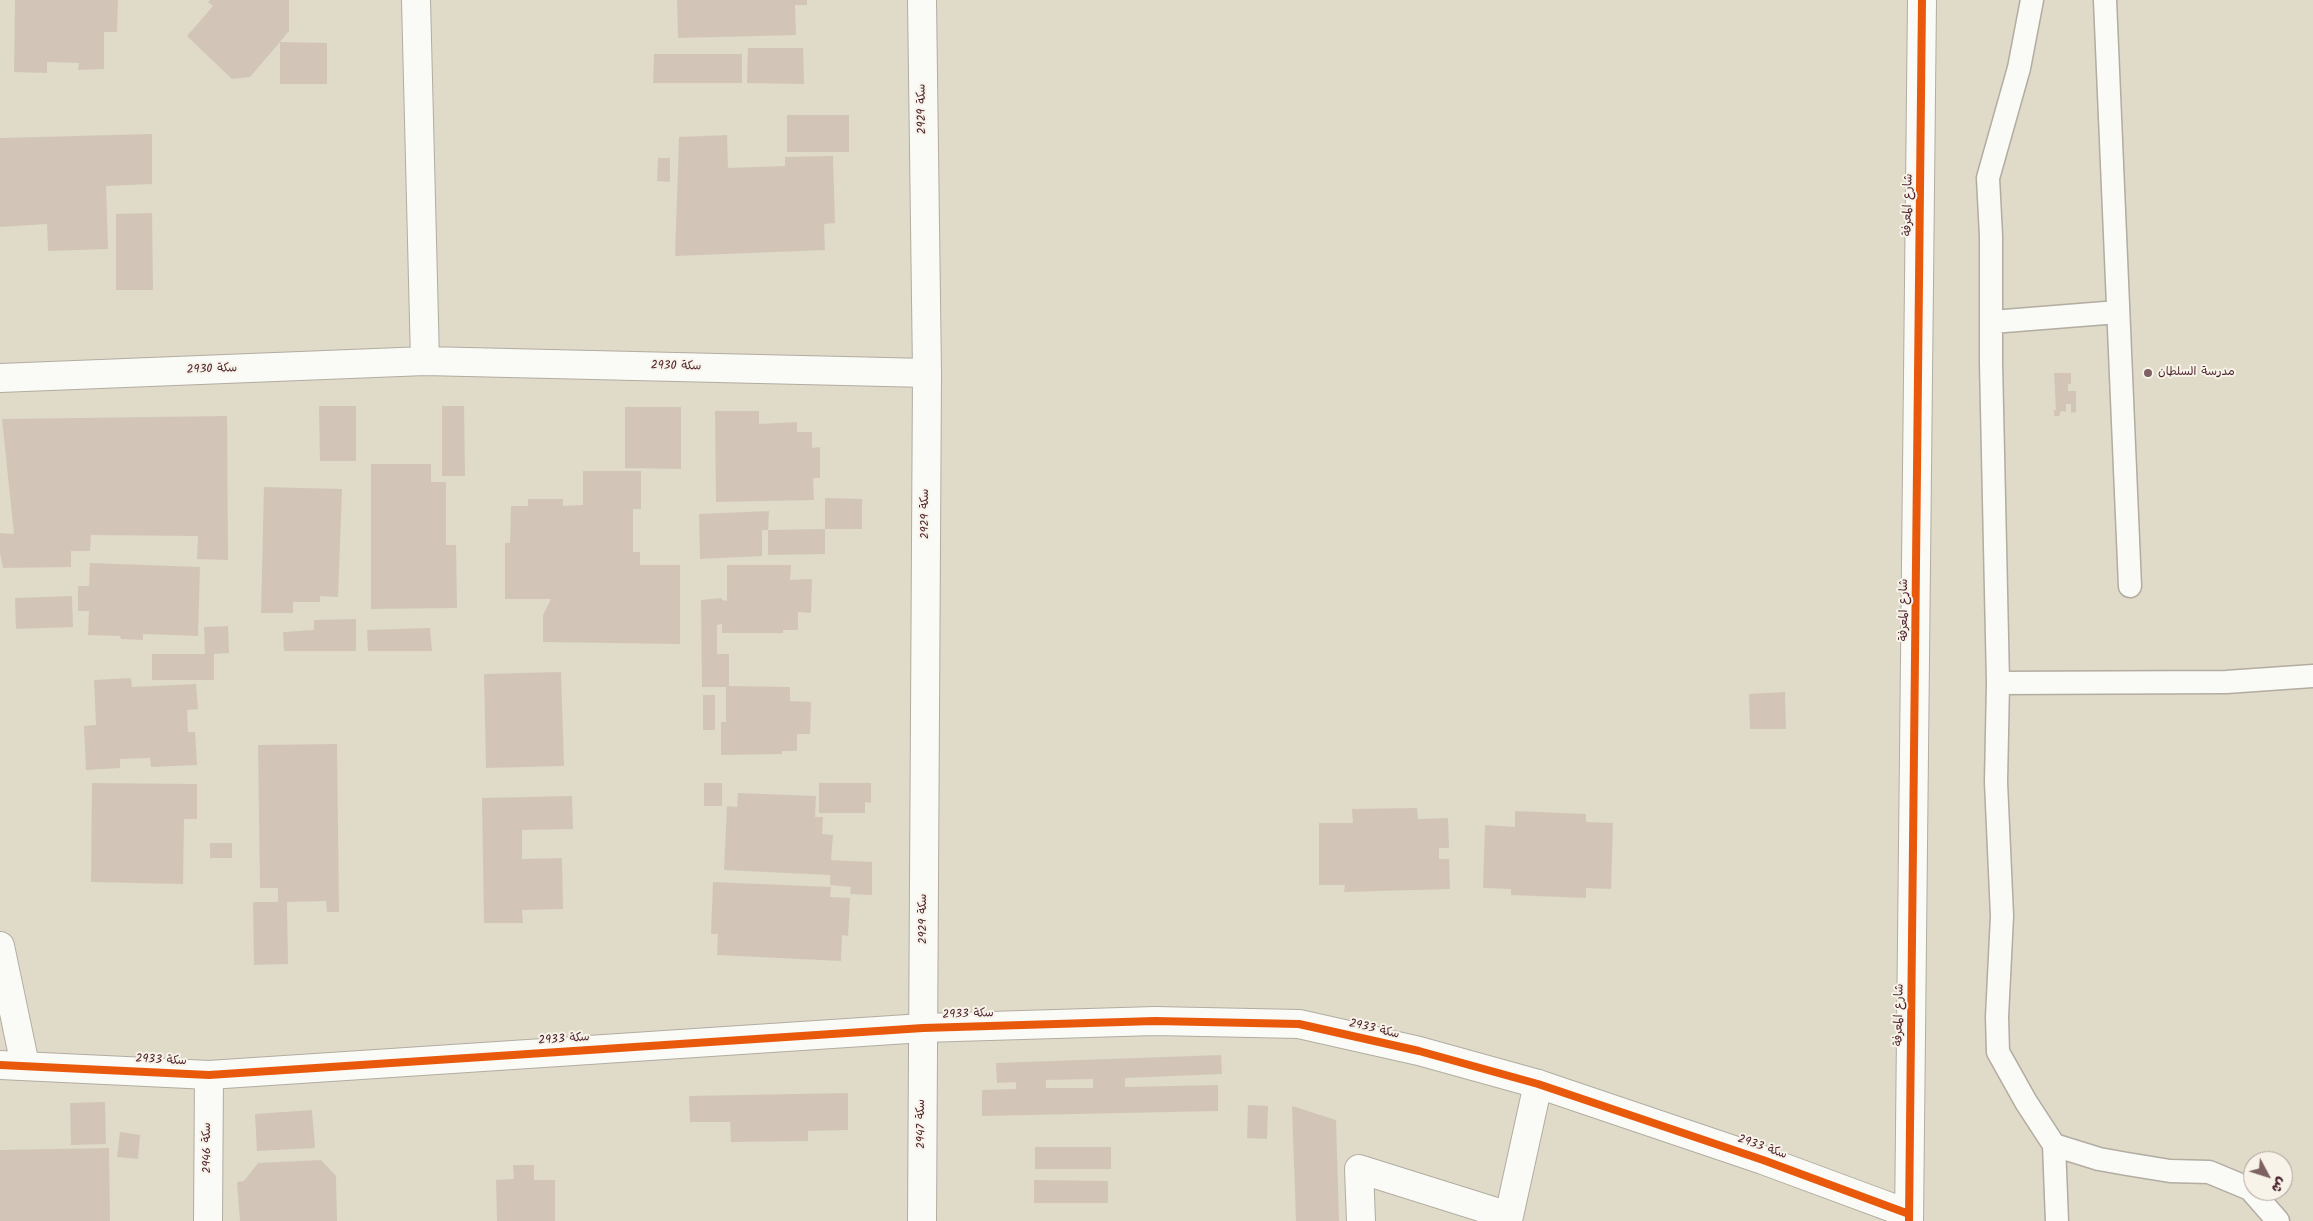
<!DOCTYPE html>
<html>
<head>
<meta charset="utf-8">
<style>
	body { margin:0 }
	#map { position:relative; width:2313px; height:1221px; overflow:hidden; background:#dfdbc8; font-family:Kalam,"Playpen Sans Arabic",sans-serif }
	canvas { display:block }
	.north { position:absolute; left:2243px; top:1151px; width:50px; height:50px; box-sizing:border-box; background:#f7f3e8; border:1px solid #b29e9c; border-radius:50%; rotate:130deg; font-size:14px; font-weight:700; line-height:20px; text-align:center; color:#4a1f2b }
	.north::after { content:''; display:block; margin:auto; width:18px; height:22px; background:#7e6162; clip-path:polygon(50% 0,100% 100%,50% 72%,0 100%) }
</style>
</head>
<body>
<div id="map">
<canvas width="2313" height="1221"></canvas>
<div class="north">ش</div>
</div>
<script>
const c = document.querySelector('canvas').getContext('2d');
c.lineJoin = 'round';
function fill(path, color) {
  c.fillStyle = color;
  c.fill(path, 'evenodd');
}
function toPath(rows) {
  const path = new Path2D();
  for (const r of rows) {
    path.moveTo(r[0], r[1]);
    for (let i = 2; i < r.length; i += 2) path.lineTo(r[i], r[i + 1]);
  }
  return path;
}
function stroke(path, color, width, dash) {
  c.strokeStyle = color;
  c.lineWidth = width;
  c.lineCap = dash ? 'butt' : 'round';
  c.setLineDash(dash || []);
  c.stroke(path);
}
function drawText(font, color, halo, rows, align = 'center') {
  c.font = font + ' Kalam,"Playpen Sans Arabic",sans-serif';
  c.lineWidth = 4;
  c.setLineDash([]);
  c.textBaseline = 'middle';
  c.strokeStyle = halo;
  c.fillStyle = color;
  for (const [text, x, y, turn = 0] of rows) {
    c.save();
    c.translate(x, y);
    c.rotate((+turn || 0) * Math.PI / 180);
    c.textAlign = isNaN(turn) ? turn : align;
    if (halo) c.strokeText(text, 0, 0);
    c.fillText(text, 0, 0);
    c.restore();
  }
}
fill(toPath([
	[15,0,118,0,117,32,104,32,104,69,78,70,79,63,47,62,47,73,14,72],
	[210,0,289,0,289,31,280,42,327,43,327,84,280,84,280,42,250,77,232,79,187,36,213,6,208,2],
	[677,0,807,0,807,5,795,5,796,35,678,38],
	[748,48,803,48,804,84,747,83],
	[654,54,742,54,742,83,653,83],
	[787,115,849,115,849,152,787,152],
	[152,134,152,184,106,186,108,249,48,251,47,224,0,227,0,138],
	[727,135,728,168,785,166,785,157,833,156,835,223,824,224,825,250,675,256,679,137],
	[658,158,670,158,670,182,657,181],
	[152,213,153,290,116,290,116,214],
	[2054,373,2071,373,2071,384,2068,384,2068,391,2076,391,2076,412,2071,413,2071,404,2066,404,2066,412,2061,411,2059,416,2054,416,2054,410,2056,410],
	[319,406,356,406,356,461,320,461],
	[442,406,464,406,465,476,442,476],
	[625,407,681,407,681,469,625,468],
	[715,411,759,411,759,424,797,422,797,432,812,432,812,448,820,447,820,478,813,478,814,500,716,502],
	[227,416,228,560,197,559,198,536,91,535,90,551,71,551,71,567,3,568,0,553,0,533,14,534,2,419],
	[371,464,431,464,431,482,446,482,446,545,456,545,457,608,371,609],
	[583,471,641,471,641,509,633,509,633,552,640,552,640,565,680,565,680,644,543,642,543,615,551,599,505,599,505,543,510,543,511,506,528,506,528,499,563,499,563,506,583,505],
	[264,487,342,489,338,597,320,596,320,602,293,602,293,613,261,613],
	[825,498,862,499,862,529,825,529,825,554,768,555,768,530,762,530,762,556,700,559,699,514,769,511,768,530,825,529],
	[90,563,200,567,198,636,143,634,143,640,121,639,120,636,88,635,89,611,78,611,78,586,89,586],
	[727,565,791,565,790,580,812,579,811,613,798,612,798,630,783,630,783,633,722,633,722,624,717,625,717,654,729,654,729,686,790,687,790,701,811,702,810,734,797,734,797,751,782,751,782,754,721,755,721,722,726,722,726,687,702,687,701,600,722,598,722,600,727,601],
	[72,596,73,627,16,629,15,598],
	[356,619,356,651,284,651,283,632,314,630,314,620],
	[228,626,229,653,214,654,214,680,152,680,152,654,205,654,204,627],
	[430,628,432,651,368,651,367,630],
	[561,672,564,766,486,768,484,674],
	[131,678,132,687,196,684,198,709,187,710,188,732,195,732,197,765,151,767,150,758,120,759,120,768,86,770,84,726,96,725,94,680],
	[1785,692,1786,729,1750,729,1749,694],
	[703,695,715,695,715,730,703,730],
	[337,744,339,912,327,912,326,901,287,902,288,964,254,965,253,902,278,902,278,888,260,888,258,745],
	[92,783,197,784,197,819,184,819,183,884,91,882],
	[704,783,722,783,722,806,704,806],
	[819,783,871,783,871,803,865,802,865,813,819,813],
	[738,793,816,796,815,817,823,817,822,834,833,835,831,860,872,862,872,895,850,894,851,887,830,885,830,875,724,870,727,806,737,807],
	[572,796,573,829,522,830,522,859,562,858,563,909,522,910,523,923,484,923,482,798],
	[1417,808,1418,819,1448,818,1449,848,1439,848,1439,859,1449,859,1450,889,1344,892,1345,885,1319,885,1319,823,1353,823,1352,809],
	[1515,811,1586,814,1586,822,1613,823,1611,889,1586,888,1586,898,1511,895,1511,889,1483,888,1485,825,1515,827],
	[210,843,232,843,232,858,210,858],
	[713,882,831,887,830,897,850,898,848,936,842,935,841,961,717,955,718,934,711,934],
	[1221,1055,1222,1074,1125,1078,1125,1087,1218,1085,1218,1111,982,1116,982,1090,1016,1089,1016,1082,997,1083,996,1063],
	[1093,1079,1093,1088,1046,1088,1046,1080],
	[848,1093,848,1130,808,1131,808,1141,731,1142,730,1122,690,1122,689,1096],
	[105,1102,106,1144,71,1145,70,1103],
	[1248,1105,1268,1106,1267,1139,1247,1138],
	[1292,1106,1336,1120,1339,1221,1296,1221],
	[312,1110,315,1148,257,1151,255,1114],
	[120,1132,140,1135,138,1159,117,1157],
	[1035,1147,1111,1147,1111,1169,1035,1169],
	[109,1148,110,1221,0,1221,0,1150],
	[321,1160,336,1176,337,1221,240,1221,237,1182,244,1181,258,1163],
	[513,1165,534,1165,534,1180,555,1180,555,1221,497,1221,496,1180,514,1179],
	[1034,1180,1108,1181,1108,1203,1034,1203]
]), '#d2c5b8');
const lane = toPath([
	[2105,0,2130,586],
	[1992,322,2118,312],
	[1998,683,1991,362,1991,236,1988,178,2019,68,2032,0],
	[2054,1145,2026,1102,1998,1052,1997,1017,2002,916,1996,782,1998,683,2226,682,2313,676],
	[2057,1221,2054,1145,2099,1159,2127,1164,2170,1171,2209,1172,2250,1189,2278,1221]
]);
const street = toPath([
	[416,0,425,361],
	[0,378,425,361,927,373],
	[0,946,25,1065],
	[208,1221,209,1075],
	[922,1221,927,373,922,0],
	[1361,1221,1359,1169,1509,1216,1538,1084]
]);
const secondary = toPath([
	[0,1065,209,1075,923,1028,1155,1021,1299,1024,1419,1051,1538,1084,1763,1160,1909,1214],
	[1909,1221,1922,0]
]);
stroke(lane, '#b2aca1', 25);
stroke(street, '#b2aca1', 30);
stroke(secondary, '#b2aca1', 30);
stroke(lane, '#fafaf7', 22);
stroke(street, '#fafaf7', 28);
stroke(secondary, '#fafaf7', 28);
stroke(toPath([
	[0,1065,209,1075,923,1028,1155,1021,1299,1024,1419,1051,1538,1084,1763,1160,1909,1214],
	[1909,1220,1922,0]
]), '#e8590c', 8);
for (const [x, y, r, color] of [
	[2148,373,5,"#7e6162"]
]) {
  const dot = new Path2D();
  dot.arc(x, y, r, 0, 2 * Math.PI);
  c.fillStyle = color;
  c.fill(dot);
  stroke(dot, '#f7f3e8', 2);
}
drawText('12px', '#4a1f2b', '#f7f3e8', [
	["سكة 2929",923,109,-91],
	["شارع المعرفة",1909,205,-89],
	["سكة 2930",676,367,1],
	["سكة 2930",212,370,-2],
	["سكة 2929",926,514,-90],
	["شارع المعرفة",1905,610,-90],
	["سكة 2929",924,919,-90],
	["سكة 2933",968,1015,-2],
	["شارع المعرفة",1900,1015,-89],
	["سكة 2933",1374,1030,13],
	["سكة 2933",564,1040,-4],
	["سكة 2933",161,1061,3],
	["سكة 2947",922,1124,-90],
	["سكة 2946",208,1148,-90],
	["سكة 2933",1762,1148,19]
]);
drawText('12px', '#4a1f2b', '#f7f3e8', [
	["مدرسة السلطان",2158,373]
], 'left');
</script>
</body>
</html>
